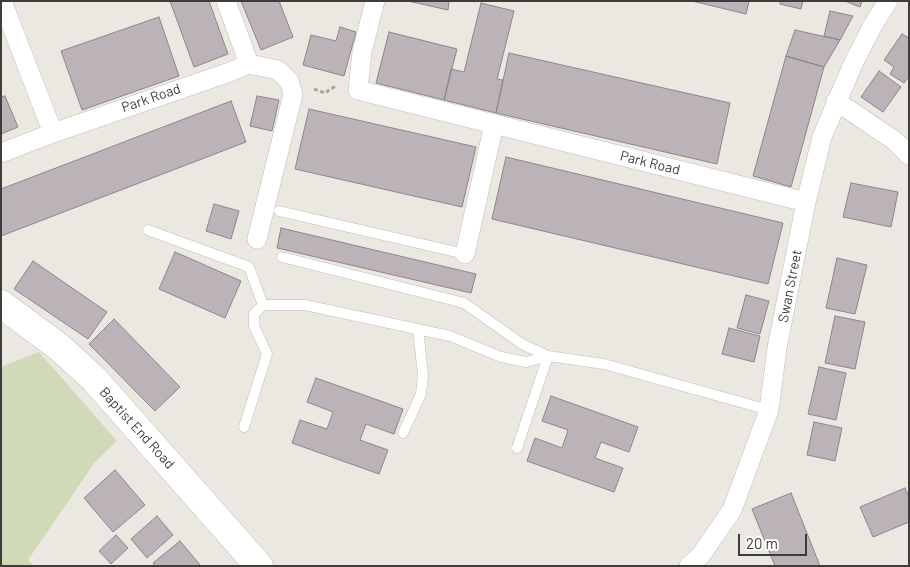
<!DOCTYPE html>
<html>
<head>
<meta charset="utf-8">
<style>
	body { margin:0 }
	#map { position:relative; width:910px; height:567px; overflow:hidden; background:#eae8e0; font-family:Barlow,sans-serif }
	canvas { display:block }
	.frame { position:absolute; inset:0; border:2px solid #3e3d3a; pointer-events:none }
	.scale { position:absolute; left:738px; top:534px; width:69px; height:22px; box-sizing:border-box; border:2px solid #3e3d3a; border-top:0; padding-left:6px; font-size:15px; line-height:18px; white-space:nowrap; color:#3e3d3a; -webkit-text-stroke:4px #fff; paint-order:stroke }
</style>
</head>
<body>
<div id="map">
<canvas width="910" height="567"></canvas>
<div class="frame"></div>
<div class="scale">20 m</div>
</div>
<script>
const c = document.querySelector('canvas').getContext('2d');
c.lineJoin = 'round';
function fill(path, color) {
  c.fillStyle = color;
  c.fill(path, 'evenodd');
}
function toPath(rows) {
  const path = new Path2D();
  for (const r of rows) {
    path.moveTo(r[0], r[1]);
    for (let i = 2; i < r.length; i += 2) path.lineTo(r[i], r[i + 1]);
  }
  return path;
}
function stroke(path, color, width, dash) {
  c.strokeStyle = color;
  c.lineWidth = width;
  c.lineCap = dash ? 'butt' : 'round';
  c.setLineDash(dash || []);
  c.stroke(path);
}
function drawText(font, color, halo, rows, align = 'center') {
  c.font = font + ' Barlow,sans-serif';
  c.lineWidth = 4;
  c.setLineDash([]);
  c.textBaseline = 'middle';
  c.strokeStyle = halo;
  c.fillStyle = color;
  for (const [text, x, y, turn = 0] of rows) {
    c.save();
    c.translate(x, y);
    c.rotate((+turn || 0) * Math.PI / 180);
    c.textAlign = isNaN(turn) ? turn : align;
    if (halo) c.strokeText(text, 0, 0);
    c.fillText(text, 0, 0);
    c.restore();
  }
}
fill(toPath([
	[39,352,117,441,95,462,28,560,34,566,1,566,1,367]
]), '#d0dab9');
const building = toPath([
	[170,1,209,1,228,54,194,67,170,1],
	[241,1,279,1,293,37,261,50,241,1],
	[408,1,449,1,448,10,408,1],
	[692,1,749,1,746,14,692,1],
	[780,1,803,1,801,9,780,4,780,1],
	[845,1,862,1,860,7,845,1],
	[481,3,514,11,497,79,503,80,496,113,444,100,451,69,464,72,481,3],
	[830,11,853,16,840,40,824,36,830,11],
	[159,17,179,76,82,110,61,51,159,17],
	[340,27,356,32,344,76,303,65,311,35,336,41,340,27],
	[795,30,840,40,824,67,786,56,795,30],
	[389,32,457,49,444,100,376,83,389,32],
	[902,34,909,38,909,76,904,83,890,74,894,67,884,60,902,34],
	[509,53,730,103,717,164,496,113,509,53],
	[786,56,824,67,791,187,753,176,786,56],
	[879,71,901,87,883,112,861,97,879,71],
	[5,96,18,127,1,134,1,97,5,96],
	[257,96,279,100,272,131,250,126,257,96],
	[231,101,246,142,1,236,1,189,231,101],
	[309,109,476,147,462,207,295,169,309,109],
	[506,157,783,223,768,284,492,219,506,157],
	[851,183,898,192,891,227,843,217,851,183],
	[214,204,239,211,231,239,206,231,214,204],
	[281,228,476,274,471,293,277,248,281,228],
	[175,252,241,281,225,318,159,289,175,252],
	[837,258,867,265,855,314,826,308,837,258],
	[33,261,107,312,88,339,14,289,33,261],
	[746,295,769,301,760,334,737,328,746,295],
	[835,316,865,322,855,369,825,363,835,316],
	[114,319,180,387,155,411,89,344,114,319],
	[729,328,760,336,754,362,722,354,729,328],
	[819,367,846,373,836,420,808,414,819,367],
	[316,378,403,409,394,434,366,424,360,440,388,450,379,474,292,443,300,420,327,429,333,412,307,402,316,378],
	[551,396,638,427,629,452,601,442,595,458,623,468,614,492,527,461,535,438,562,448,568,430,542,421,551,396],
	[814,422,842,428,835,461,807,455,814,422],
	[115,470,145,505,113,532,84,498,115,470],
	[905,488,909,497,909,522,873,537,860,507,905,488],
	[791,493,820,566,775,566,752,509,791,493],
	[157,516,173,535,147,558,131,539,157,516],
	[116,535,128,548,111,564,99,551,116,535],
	[180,541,201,566,155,566,153,563,180,541]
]);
fill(building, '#bbb3b8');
stroke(building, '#8c858a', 1);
const lane = toPath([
	[279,211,465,254],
	[148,230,249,267,263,305],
	[282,257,464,303,522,344,548,356,517,448],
	[244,427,267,354,254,326,254,314,263,305,305,305,450,336,501,357,526,362,548,356,604,364,769,410],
	[403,433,421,394,423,375,418,329]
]);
const street = toPath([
	[2,1,53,133],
	[226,1,249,64],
	[375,1,362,52,358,90,806,202],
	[836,101,895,141,909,155],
	[1,153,53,133,227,73,249,64,278,70,289,81,293,94,257,239],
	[465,254,494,124],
	[689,566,701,555,732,510,769,410,777,348,806,202,822,137,853,64,873,25,888,1]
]);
const secondary = toPath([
	[1,304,59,347,94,379,259,566]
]);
stroke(lane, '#c0beb6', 11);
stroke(street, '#c0beb6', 20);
stroke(secondary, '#c0beb6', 29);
stroke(toPath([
	[314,89,325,93,337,85]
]), '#a7a6a0', 3, [4, 2.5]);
stroke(lane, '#fff', 10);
stroke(street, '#fff', 19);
stroke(secondary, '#fff', 28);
drawText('14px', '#3e3d3a', '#fff', [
	["Park Road",151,98,-19],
	["Park Road",650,163,14],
	["Swan Street",790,286,-79],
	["Baptist End Road",137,428,48]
]);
</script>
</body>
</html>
